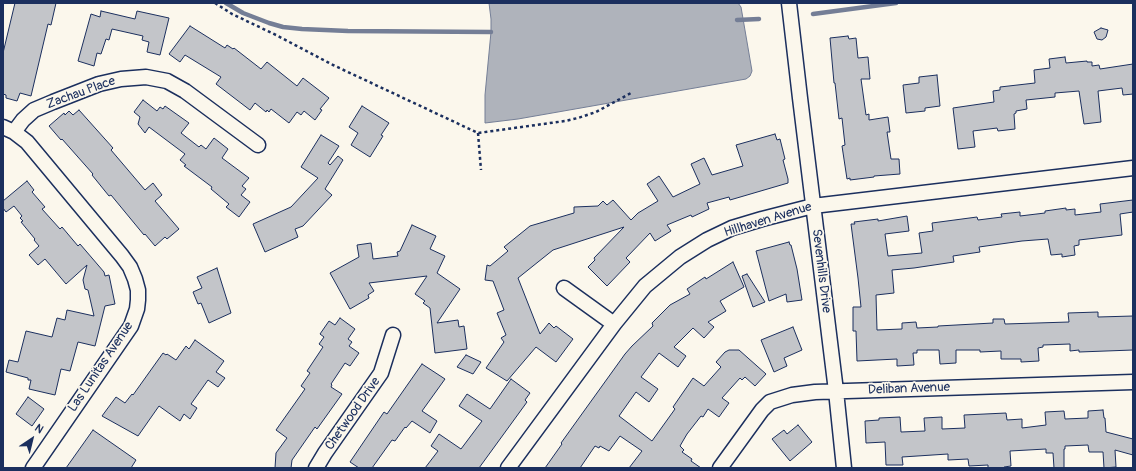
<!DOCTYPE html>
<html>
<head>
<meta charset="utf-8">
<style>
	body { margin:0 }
	#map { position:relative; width:1136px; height:471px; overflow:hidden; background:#fbf7ec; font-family:Pangolin,sans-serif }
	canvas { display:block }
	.frame { position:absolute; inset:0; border:4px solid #1b2f5e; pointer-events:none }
	.north { position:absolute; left:12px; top:419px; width:40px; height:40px; -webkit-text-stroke:3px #fbf7ec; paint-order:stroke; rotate:35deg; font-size:11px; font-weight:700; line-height:16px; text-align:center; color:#1b2f5e }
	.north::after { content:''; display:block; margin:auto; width:14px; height:18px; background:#1b2f5e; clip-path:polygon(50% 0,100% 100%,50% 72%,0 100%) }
</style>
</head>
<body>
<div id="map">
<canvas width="1136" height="471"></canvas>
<div class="frame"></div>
<div class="north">N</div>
</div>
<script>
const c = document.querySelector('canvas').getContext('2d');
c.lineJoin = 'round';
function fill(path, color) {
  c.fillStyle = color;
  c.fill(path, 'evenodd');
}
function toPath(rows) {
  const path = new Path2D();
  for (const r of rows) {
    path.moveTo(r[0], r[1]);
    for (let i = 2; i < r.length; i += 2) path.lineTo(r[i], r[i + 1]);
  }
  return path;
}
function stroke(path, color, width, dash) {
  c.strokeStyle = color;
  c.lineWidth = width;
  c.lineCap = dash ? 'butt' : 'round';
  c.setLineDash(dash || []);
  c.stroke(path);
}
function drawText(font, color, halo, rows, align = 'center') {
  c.font = font + ' Pangolin,sans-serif';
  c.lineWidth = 3.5;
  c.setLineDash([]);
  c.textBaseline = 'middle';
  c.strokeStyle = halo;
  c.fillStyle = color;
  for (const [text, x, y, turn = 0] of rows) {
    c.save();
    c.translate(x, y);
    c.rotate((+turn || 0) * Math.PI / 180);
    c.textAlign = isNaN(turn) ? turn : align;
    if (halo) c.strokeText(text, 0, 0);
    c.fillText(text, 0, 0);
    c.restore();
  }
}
const water = toPath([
	[489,3,738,3,741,7,752,71,750,76,746,79,518,119,485,123,485,95,491,32,491,19,489,3]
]);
fill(water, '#afb3bb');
stroke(water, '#747e96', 1);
stroke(toPath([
	[226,3,243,13,269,23,283,27,302,29,348,31,491,32],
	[813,14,896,3],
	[737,20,759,19]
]), '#747e96', 4.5);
const building = toPath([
	[15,3,56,3,51,25,48,24,31,96,20,93,17,101,6,98,6,95,3,94,3,53,15,3],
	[101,11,135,19,137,11,169,18,160,55,147,52,149,42,142,40,143,36,112,29,109,40,106,39,101,54,97,53,94,66,78,61,91,14,100,17,101,11],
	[190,26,225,48,227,45,233,49,234,48,261,69,267,62,297,86,303,78,329,98,320,109,322,110,315,120,304,111,301,115,297,112,289,123,271,109,269,112,267,110,266,112,255,103,250,110,216,84,221,77,185,55,180,62,169,54,190,26],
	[1101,28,1108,30,1106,37,1102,40,1097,39,1094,32,1101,28],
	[848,36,849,39,856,38,858,58,868,57,870,79,861,79,866,115,869,114,869,120,888,117,890,132,887,132,891,159,899,159,900,174,874,176,874,177,850,180,850,178,847,179,842,146,845,145,842,118,839,119,835,83,834,83,830,38,848,36],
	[1065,57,1066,63,1087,61,1087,62,1092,62,1092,66,1099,65,1100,69,1133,64,1133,94,1123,95,1122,88,1098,91,1101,122,1084,124,1079,91,1055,93,1055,97,1026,100,1027,109,1016,111,1016,113,1014,114,1015,129,998,131,997,128,973,131,975,147,958,149,953,108,994,102,993,91,1000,90,1000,87,1035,83,1034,70,1050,68,1049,59,1065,57],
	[937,75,940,106,925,108,925,111,906,113,903,85,919,83,919,77,937,75],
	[143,100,157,111,160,107,163,109,165,106,189,123,181,133,199,147,201,145,206,149,214,138,228,149,222,158,249,178,242,186,246,189,241,195,250,202,239,217,226,207,229,204,211,189,212,187,184,166,186,165,180,160,185,154,149,127,145,133,138,124,140,117,134,112,143,100],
	[362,106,389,123,381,135,383,136,370,157,351,145,358,133,349,127,362,106],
	[79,110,113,148,111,150,145,190,153,183,162,195,155,201,179,229,167,239,165,237,155,246,145,234,144,235,111,195,109,196,92,175,93,174,62,139,61,140,49,126,64,113,65,115,69,111,73,115,79,110],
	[775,134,777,140,780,139,785,159,783,160,788,179,788,183,730,200,729,197,707,203,709,209,692,217,691,215,667,225,671,231,655,241,650,233,626,258,630,262,607,286,588,267,595,260,594,258,624,227,553,250,518,278,540,334,549,323,554,328,556,326,573,339,556,362,536,347,507,381,486,368,504,342,501,338,506,335,497,313,504,310,493,281,485,280,487,265,490,266,508,251,504,247,530,226,574,213,574,207,598,206,603,201,607,205,613,200,631,220,638,213,658,201,647,184,659,176,673,197,700,184,691,164,704,158,712,175,743,166,736,145,775,134],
	[321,135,339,146,328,163,330,165,338,156,343,160,325,189,332,195,303,226,295,229,298,237,265,252,253,224,291,207,318,178,301,167,321,135],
	[27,181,34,190,32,192,45,207,42,209,60,229,62,227,78,246,80,244,104,272,105,276,109,275,115,304,105,306,95,346,78,342,70,371,61,369,55,395,29,389,31,380,28,380,28,378,6,372,9,360,18,362,26,331,52,337,57,318,65,320,67,310,94,316,88,290,85,289,83,280,87,265,66,284,45,259,38,265,29,255,39,246,34,240,35,239,21,222,23,221,20,218,22,216,14,206,6,212,3,208,3,201,27,181],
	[1133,200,1133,212,1120,214,1122,235,1079,240,1079,245,1074,246,1075,255,1062,257,1062,254,1051,255,1048,239,1022,241,979,247,980,252,953,256,954,262,914,268,892,270,894,293,876,295,877,330,902,329,902,323,916,322,917,328,938,327,938,326,993,323,993,319,1004,319,1005,324,1069,322,1068,313,1098,312,1098,317,1133,316,1133,350,1079,352,1079,350,1070,351,1070,344,1043,345,1043,347,1038,348,1039,361,1021,362,1021,359,1001,359,1001,351,980,352,980,350,956,350,956,363,940,364,939,350,917,350,917,353,913,353,914,365,897,366,897,359,857,361,856,331,853,331,853,307,861,307,858,278,851,224,855,224,854,222,878,219,878,221,907,216,909,231,885,234,888,256,922,253,919,233,933,231,932,223,977,217,978,220,1002,217,1001,214,1020,212,1020,216,1045,213,1045,211,1066,208,1066,210,1075,209,1075,215,1101,212,1100,204,1133,200],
	[412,225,436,236,430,249,445,256,437,273,460,289,437,323,458,320,459,327,464,326,467,349,435,353,430,308,423,303,425,301,415,294,427,276,369,283,374,291,368,295,369,298,350,309,330,273,359,257,357,245,371,243,373,259,398,256,397,252,400,251,412,225],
	[789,242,790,245,791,245,797,269,802,300,787,302,786,294,769,301,756,251,789,242],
	[733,262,744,287,720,301,726,311,708,322,714,327,704,338,693,328,674,347,686,356,678,367,659,353,641,377,658,389,649,402,636,392,619,416,652,441,675,409,673,407,693,378,704,386,721,367,716,362,725,352,729,350,739,350,766,374,755,386,745,377,742,380,740,378,722,398,729,403,719,417,708,409,703,417,701,416,687,434,680,446,684,450,682,452,692,459,691,461,701,468,629,468,642,451,620,436,609,451,600,446,599,448,595,446,580,468,545,468,562,444,561,443,625,354,632,346,653,326,652,323,670,305,690,294,687,289,705,277,706,279,733,262],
	[217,268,231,313,209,323,201,303,198,304,193,292,202,288,197,277,217,268],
	[747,274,765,302,753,307,742,276,747,274],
	[340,318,355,329,348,339,352,342,349,346,359,353,350,366,345,363,331,384,332,385,331,387,342,394,317,429,315,427,292,460,291,468,275,468,276,453,287,438,276,430,305,389,301,386,310,373,307,371,323,347,319,344,324,337,320,334,329,321,335,325,340,318],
	[793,327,802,350,784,358,787,366,774,372,761,340,793,327],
	[195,340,224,361,216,372,225,378,218,387,208,380,191,404,197,408,190,419,184,414,180,421,159,406,138,436,102,416,116,397,125,403,132,394,133,395,163,353,166,355,167,354,176,360,186,346,189,349,195,340],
	[466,355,481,362,473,374,457,367,466,355],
	[422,364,445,379,422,411,437,421,430,433,412,421,406,428,405,427,395,441,392,440,372,468,359,468,350,462,384,412,387,414,422,364],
	[511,379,530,393,525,400,527,402,479,468,425,468,438,451,431,446,439,434,461,449,482,421,459,406,467,394,490,409,511,379],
	[28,397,44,409,32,426,16,414,28,397],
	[1103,410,1104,418,1105,418,1106,432,1133,439,1133,455,1115,450,1116,467,1104,468,1103,452,1089,452,1088,445,1065,446,1065,449,1064,449,1064,468,1054,468,1053,453,1046,453,1046,449,1010,451,1011,466,1004,467,1004,468,988,468,988,465,969,466,968,459,948,460,948,454,902,457,903,465,886,465,885,442,866,443,865,421,879,420,879,418,900,417,901,432,925,431,924,418,942,417,942,429,965,428,964,415,1006,413,1007,420,1022,419,1022,428,1046,425,1045,412,1064,411,1065,419,1088,418,1088,411,1103,410],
	[798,425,812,442,790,461,772,439,784,430,787,434,798,425],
	[93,430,136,460,131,468,66,468,93,430]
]);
fill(building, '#c3c5c9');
stroke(building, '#1b2f5e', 1);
const minor = toPath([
	[789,3,800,98,836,391,844,468],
	[3,127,14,132,27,142,122,256,130,267,135,279,138,290,138,300,137,309,131,326,33,468],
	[14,132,23,120,34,110,53,102,99,84,121,79,146,77,167,81,185,91,258,145],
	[564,288,614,324],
	[316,468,325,453,381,373,393,335],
	[508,468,614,324,645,286,680,257,707,240,732,228,762,219,813,206,1133,168],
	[720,468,762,410,770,402,792,395,815,392,1133,382]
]);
stroke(minor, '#1b2f5e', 17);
stroke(toPath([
	[215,3,232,14,276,35,333,65,478,133,565,121,578,118,596,112,631,93],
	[478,133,481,170]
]), '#1b2f5e', 2.5, [3, 3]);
stroke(minor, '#fbf7ec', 14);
drawText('13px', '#1b2f5e', '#fbf7ec', [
	["Zachau Place",81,93,-20],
	["Hillhaven Avenue",768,220,-17],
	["Sevenhills Drive",821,271,83],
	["Las Lunitas Avenue",101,367,-56],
	["Deliban Avenue",909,389,-2],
	["Chetwood Drive",353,414,-55]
]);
</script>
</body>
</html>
